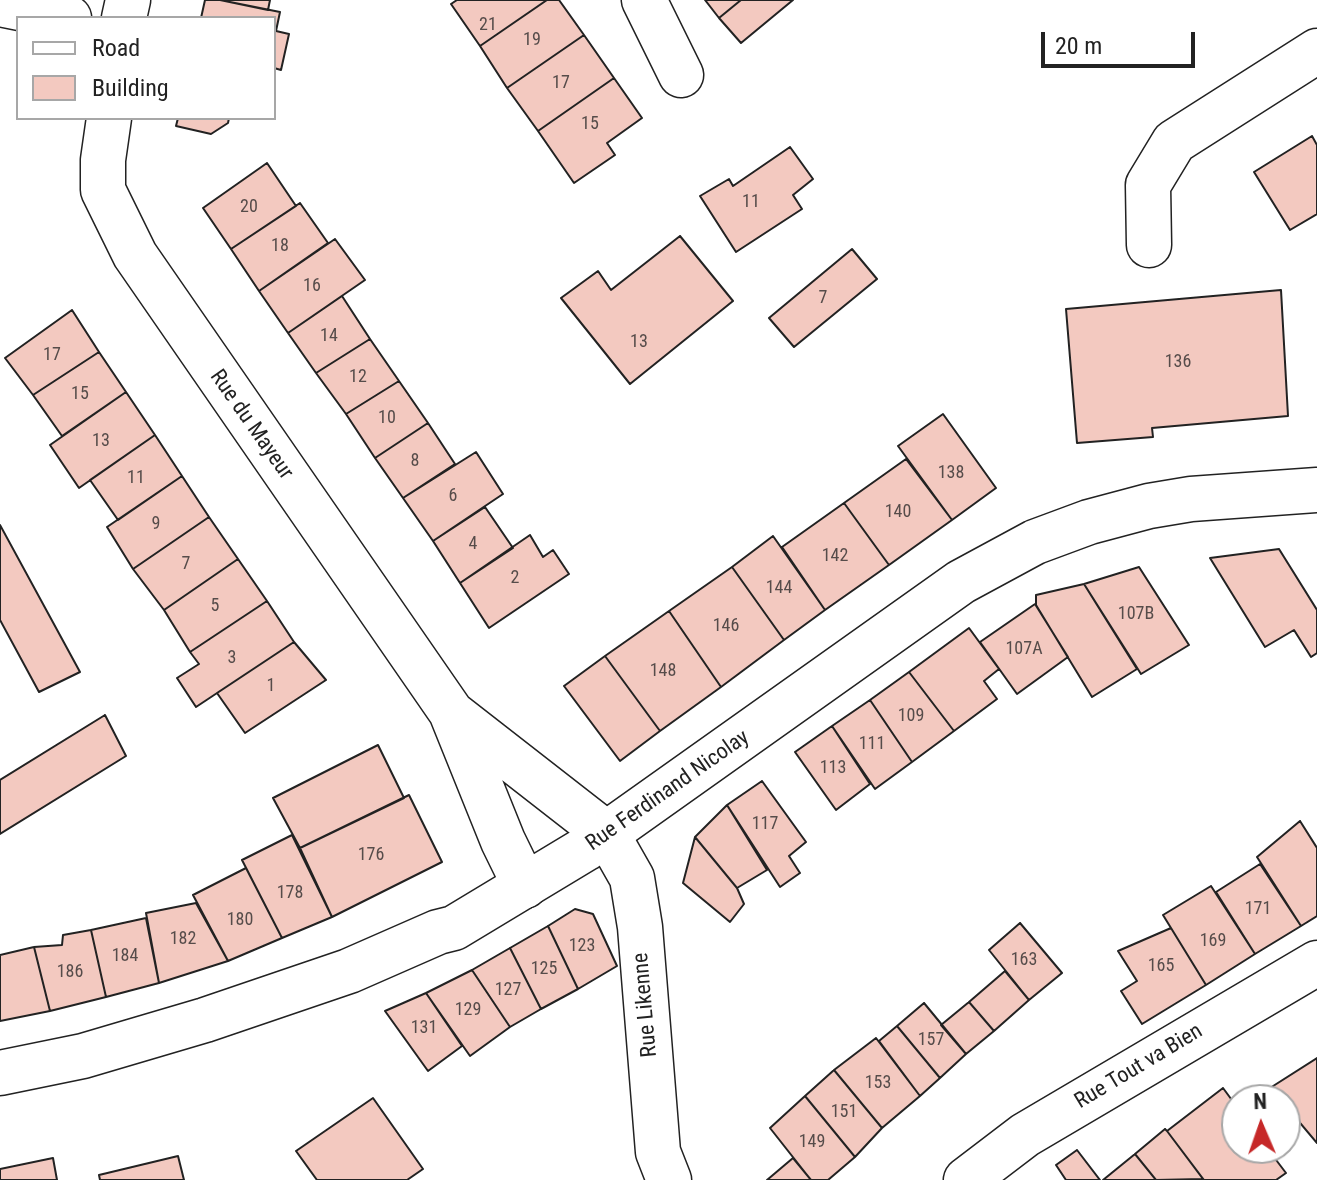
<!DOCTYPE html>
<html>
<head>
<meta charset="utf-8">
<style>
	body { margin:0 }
	#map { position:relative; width:1317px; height:1180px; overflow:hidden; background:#fff; font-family:"Roboto Condensed",sans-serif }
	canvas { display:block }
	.legend { position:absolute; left:16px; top:16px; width:260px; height:104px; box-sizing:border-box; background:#fff; border:2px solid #a7a7a7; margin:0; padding:10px 14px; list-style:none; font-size:24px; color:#222 }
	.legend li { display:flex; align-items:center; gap:16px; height:40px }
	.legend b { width:40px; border:2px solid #a7a7a7 }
	.north { position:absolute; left:1221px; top:1084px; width:80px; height:80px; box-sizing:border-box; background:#fff; border:2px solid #a7a7a7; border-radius:50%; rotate:358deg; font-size:22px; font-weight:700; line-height:32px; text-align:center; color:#222 }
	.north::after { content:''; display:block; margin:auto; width:28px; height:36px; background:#c62828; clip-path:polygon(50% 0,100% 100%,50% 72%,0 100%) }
	.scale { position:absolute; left:1041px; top:32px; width:154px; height:36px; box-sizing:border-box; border:4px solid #222; border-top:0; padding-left:10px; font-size:24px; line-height:28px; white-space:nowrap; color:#222; -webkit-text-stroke:6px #fff; paint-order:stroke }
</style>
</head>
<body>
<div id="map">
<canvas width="1317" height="1180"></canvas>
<ul class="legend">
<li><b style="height:10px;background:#fff"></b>Road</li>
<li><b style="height:22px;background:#f3c9c0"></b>Building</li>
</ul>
<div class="north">N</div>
<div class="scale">20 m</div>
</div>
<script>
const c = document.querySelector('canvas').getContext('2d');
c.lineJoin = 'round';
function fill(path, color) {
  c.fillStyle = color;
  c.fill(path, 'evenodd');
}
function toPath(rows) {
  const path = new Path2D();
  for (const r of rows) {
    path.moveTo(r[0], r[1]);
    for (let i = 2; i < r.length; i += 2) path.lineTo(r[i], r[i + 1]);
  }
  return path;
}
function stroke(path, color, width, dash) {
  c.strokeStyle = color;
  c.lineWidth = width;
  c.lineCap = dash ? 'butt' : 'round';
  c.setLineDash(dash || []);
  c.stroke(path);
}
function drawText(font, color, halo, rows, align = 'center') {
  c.font = font + ' "Roboto Condensed",sans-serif';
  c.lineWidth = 6;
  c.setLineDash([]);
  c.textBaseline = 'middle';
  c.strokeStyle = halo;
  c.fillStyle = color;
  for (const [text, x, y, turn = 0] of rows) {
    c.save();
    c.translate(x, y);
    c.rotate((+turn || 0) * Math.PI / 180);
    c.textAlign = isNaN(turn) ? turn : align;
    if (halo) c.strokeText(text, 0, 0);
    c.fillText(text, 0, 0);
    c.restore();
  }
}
const building = toPath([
	[205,0,220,0,280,12,276,31,289,34,281,70,274,68,274,18,201,18,205,0],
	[220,0,270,0,268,10,220,0],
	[457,0,547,0,480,46,451,4,457,0],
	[547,0,559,0,584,35,507,88,480,46,547,0],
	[705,0,741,0,719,18,705,0],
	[741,0,793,0,741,43,719,18,741,0],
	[584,35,614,78,538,131,507,88,584,35],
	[614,78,642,118,607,143,615,155,574,183,538,131,614,78],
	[178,118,229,118,228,123,211,134,176,126,178,118],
	[1312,136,1317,145,1317,214,1290,230,1254,172,1312,136],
	[790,147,813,179,793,195,802,209,736,252,700,196,729,179,733,186,790,147],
	[267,163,296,206,231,249,203,208,267,163],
	[300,203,328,243,259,291,231,249,300,203],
	[680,236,733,301,630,384,561,298,598,271,611,290,680,236],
	[335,239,365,280,288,333,259,291,335,239],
	[852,249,877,279,794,347,769,318,852,249],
	[1281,290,1288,416,1152,428,1153,437,1077,443,1066,309,1281,290],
	[342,296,370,339,316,373,288,333,342,296],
	[72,310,99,352,33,395,5,358,72,310],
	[370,339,399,381,346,414,316,373,370,339],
	[99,352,126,392,62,436,33,395,99,352],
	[399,381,428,423,375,458,346,414,399,381],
	[126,392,155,435,79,488,50,445,126,392],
	[943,414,996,488,952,520,898,446,943,414],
	[428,423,455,464,403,498,375,458,428,423],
	[155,435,182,476,118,520,90,480,155,435],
	[476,452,503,494,433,541,403,498,476,452],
	[906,459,952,520,889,565,844,503,906,459],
	[182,476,209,517,133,569,107,527,182,476],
	[844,503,889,565,825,610,782,547,844,503],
	[485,507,513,548,460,583,433,541,485,507],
	[209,517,238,559,164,610,133,569,209,517],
	[0,525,80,672,39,692,0,620,0,525],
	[530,535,543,557,553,550,569,574,489,628,460,583,530,535],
	[773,536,825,610,784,640,732,567,773,536],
	[1279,549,1317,610,1317,653,1311,657,1294,630,1265,647,1210,558,1279,549],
	[238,559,267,601,190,652,164,610,238,559],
	[732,567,784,640,721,687,669,611,732,567],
	[1139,567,1189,645,1141,674,1084,584,1139,567],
	[1084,584,1137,669,1092,697,1036,605,1036,595,1084,584],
	[267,601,294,642,196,707,177,678,199,664,190,652,267,601],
	[1035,604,1068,657,1017,694,980,642,1035,604],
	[669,611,721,687,660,731,605,656,669,611],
	[969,628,999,669,984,681,997,699,954,731,909,672,969,628],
	[294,642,326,680,245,733,217,693,294,642],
	[605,656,660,731,620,761,564,686,605,656],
	[909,672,954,731,912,762,870,700,909,672],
	[870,700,912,762,875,789,832,726,870,700],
	[105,715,126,756,0,834,0,780,105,715],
	[832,726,870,784,836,810,795,752,832,726],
	[378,745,404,798,300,848,273,798,378,745],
	[762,781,806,842,789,856,800,873,780,887,727,805,762,781],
	[409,795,442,862,332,917,300,848,409,795],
	[727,805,767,870,737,888,695,837,727,805],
	[1300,821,1317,848,1317,916,1301,926,1257,857,1300,821],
	[292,835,332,917,282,938,242,860,292,835],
	[695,837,737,888,744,904,730,922,683,883,695,837],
	[1260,864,1301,926,1255,954,1216,892,1260,864],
	[246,868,282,938,228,961,193,895,246,868],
	[1211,886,1255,954,1206,985,1163,915,1211,886],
	[196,903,228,961,159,983,146,913,196,903],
	[575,909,593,914,617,966,578,989,548,926,575,909],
	[146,918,159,983,106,997,91,930,146,918],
	[1020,923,1062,973,1029,1000,989,950,1020,923],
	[548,926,578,989,541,1009,510,948,548,926],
	[1171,928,1206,985,1142,1024,1121,991,1137,981,1118,951,1171,928],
	[91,930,106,997,50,1011,34,947,62,945,63,935,91,930],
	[34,947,50,1011,0,1021,0,955,34,947],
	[510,948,541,1009,510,1027,472,970,510,948],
	[472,970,510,1027,470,1056,426,993,472,970],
	[1005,971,1029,1000,994,1031,969,1002,1005,971],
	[426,993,462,1046,428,1071,385,1011,426,993],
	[969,1002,994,1031,966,1054,941,1025,969,1002],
	[924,1003,966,1054,940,1078,897,1026,924,1003],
	[897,1026,940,1078,920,1096,879,1041,897,1026],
	[876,1038,920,1096,882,1128,834,1070,876,1038],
	[1317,1058,1317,1143,1285,1105,1285,1100,1281,1100,1270,1088,1317,1058],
	[834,1070,882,1128,855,1157,805,1096,834,1070],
	[1223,1088,1237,1107,1237,1148,1267,1148,1286,1173,1276,1180,1204,1180,1167,1131,1223,1088],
	[805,1096,855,1157,828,1180,811,1180,770,1128,805,1096],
	[373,1098,423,1169,407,1180,317,1180,296,1151,373,1098],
	[1165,1129,1167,1131,1203,1179,1156,1180,1135,1154,1165,1129],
	[1077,1150,1100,1180,1066,1180,1056,1165,1077,1150],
	[1135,1154,1156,1180,1103,1180,1135,1154],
	[178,1156,184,1180,100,1180,99,1175,178,1156],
	[53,1158,57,1180,0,1180,0,1169,53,1158],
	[793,1158,811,1180,767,1180,793,1158]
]);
fill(building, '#f3c9c0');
stroke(building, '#222', 2);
const minor = toPath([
	[644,0,681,75],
	[0,4,69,18],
	[124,18,128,0],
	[109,118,103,160,103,190,135,255,451,712,503,841,525,886],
	[1149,245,1148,185,1174,142,1317,51],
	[453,714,607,834,632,878,640,927,658,1152,669,1180],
	[966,1180,1025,1135,1317,963]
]);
const tertiary = toPath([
	[0,1073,83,1056,205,1020,349,971,438,932,454,928,585,849,961,582,1035,542,1089,522,1149,506,1191,499,1317,490]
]);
stroke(minor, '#222', 47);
stroke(tertiary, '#222', 47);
stroke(minor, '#fff', 44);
stroke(tertiary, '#fff', 44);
drawText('18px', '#564c4a', null, [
	["21",488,25],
	["19",532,40],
	["17",561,83],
	["15",590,124],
	["11",751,202],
	["20",249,207],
	["18",280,246],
	["16",312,286],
	["7",823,298],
	["14",329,336],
	["13",639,342],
	["17",52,355],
	["136",1178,362],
	["12",358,377],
	["15",80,394],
	["10",387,418],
	["13",101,441],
	["8",415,461],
	["138",951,473],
	["11",136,478],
	["6",453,496],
	["140",898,512],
	["9",156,524],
	["4",473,544],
	["142",835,556],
	["7",186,564],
	["2",515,578],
	["144",779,588],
	["5",215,606],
	["107B",1136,614],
	["146",726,626],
	["107A",1024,649],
	["3",232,658],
	["148",663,671],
	["1",271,686],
	["109",911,716],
	["111",872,744],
	["113",833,768],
	["117",765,824],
	["176",371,855],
	["178",290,893],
	["171",1258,909],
	["180",240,920],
	["182",183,939],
	["169",1213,941],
	["123",582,946],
	["184",125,956],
	["163",1024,960],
	["165",1161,966],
	["125",544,969],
	["186",70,972],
	["127",508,990],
	["129",468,1010],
	["131",424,1028],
	["157",931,1040],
	["153",878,1083],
	["151",844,1112],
	["149",812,1142]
]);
drawText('22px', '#222', '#fff', [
	["Rue du Mayeur",251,425,55],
	["Rue Ferdinand Nicolay",668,791,-35],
	["Rue Likenne",646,1005,-95],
	["Rue Tout va Bien",1139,1067,-31]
]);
</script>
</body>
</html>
